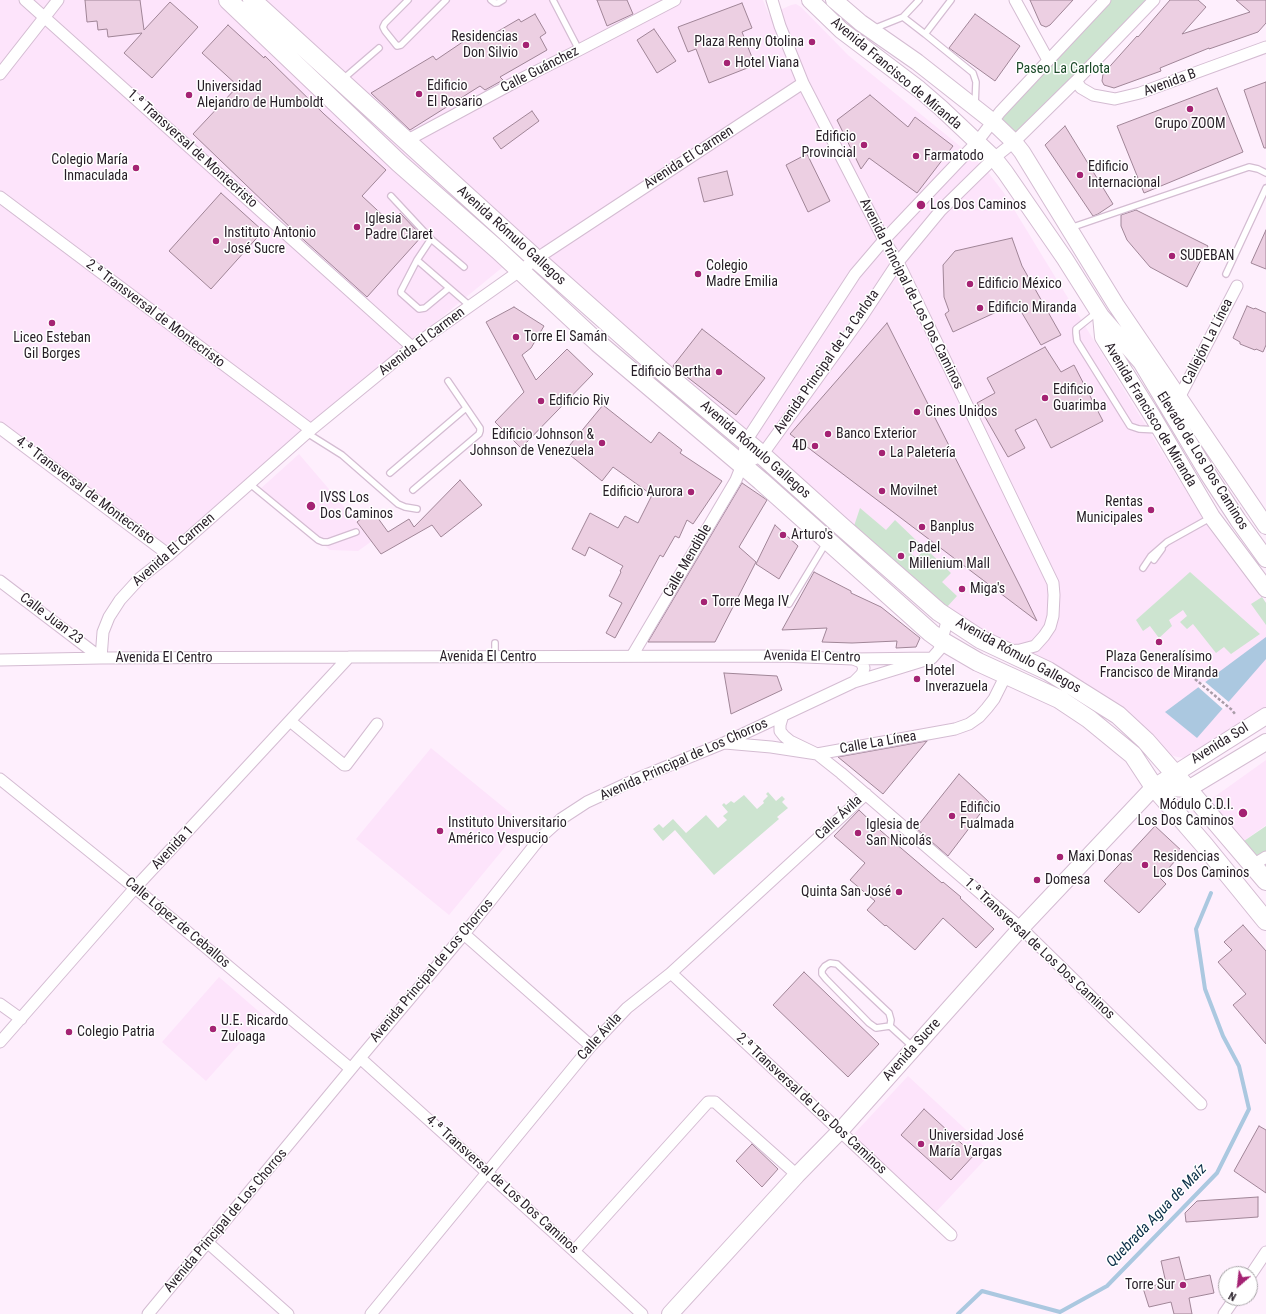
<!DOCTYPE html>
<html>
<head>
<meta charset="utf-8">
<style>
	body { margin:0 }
	#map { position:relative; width:1266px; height:1314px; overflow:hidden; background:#feeffd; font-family:"Roboto Condensed",sans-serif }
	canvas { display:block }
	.north { position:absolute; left:1218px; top:1266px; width:40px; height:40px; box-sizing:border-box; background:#fff; border:1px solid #a8a5a8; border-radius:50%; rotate:208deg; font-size:11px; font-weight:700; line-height:16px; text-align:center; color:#261d26 }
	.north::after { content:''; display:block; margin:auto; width:14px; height:18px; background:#a42373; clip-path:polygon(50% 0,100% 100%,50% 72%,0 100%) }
</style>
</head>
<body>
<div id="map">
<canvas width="1266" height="1314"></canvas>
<div class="north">N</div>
</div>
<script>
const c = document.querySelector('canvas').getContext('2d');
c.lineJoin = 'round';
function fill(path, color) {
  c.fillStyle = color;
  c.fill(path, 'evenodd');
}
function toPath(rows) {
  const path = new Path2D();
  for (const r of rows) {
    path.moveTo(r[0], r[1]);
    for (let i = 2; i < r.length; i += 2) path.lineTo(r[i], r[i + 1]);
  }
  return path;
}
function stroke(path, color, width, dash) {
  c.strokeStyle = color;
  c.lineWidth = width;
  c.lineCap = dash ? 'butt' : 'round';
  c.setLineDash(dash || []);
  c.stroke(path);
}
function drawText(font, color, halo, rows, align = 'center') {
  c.font = font + ' "Roboto Condensed",sans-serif';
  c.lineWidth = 3;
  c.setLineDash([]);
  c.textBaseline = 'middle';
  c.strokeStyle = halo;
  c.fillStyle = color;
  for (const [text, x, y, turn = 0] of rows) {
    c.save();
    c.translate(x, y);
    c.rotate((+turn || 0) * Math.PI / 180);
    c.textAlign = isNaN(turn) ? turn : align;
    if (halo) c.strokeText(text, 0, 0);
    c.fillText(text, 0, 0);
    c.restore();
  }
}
fill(toPath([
	[0,0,763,0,769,15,791,5,796,4,801,7,848,55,966,151,987,171,1004,193,1160,449,1211,531,1266,603,1266,707,1191,755,1185,758,1177,757,1171,755,1159,745,947,613,793,475,734,420,526,248,332,407,165,549,0,422],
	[299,454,357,522,372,541,358,551,330,550,259,490],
	[431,748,524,824,449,915,356,839],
	[1266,760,1266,825,1241,843,1210,800],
	[219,977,264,1016,206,1081,162,1042],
	[908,1076,991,1153,935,1213,852,1136]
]), '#fde4fb');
fill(toPath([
	[1105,0,1154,0,1020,136,992,121],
	[860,508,886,530,895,520,920,544,911,554,916,558,926,549,951,573,942,582,957,596,947,607,854,526],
	[1190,572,1260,634,1231,654,1224,647,1216,653,1193,624,1187,629,1180,622,1187,616,1183,610,1169,620,1172,626,1159,638,1150,626,1143,631,1136,620],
	[1262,597,1266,603,1266,625,1251,604],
	[768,792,776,801,782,796,785,799,782,802,788,808,777,817,779,819,714,875,675,830,663,841,653,829,659,824,663,828,673,819,686,833,706,815,718,828,727,820,723,816,728,812,722,805,724,803,726,805,731,801,734,803,744,795,757,809,764,803,763,801,768,796,766,794],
	[1266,826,1266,872,1241,843]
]), '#cde4d0');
fill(toPath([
	[1266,637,1266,659,1197,738,1165,712]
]), '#abc8e0');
fill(toPath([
	[1204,681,1230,703,1224,710,1197,686]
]), '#feeffd');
stroke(toPath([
	[958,1314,982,1291,1060,1312,1107,1286,1217,1173,1249,1109,1239,1066,1223,1036,1205,989,1196,929,1211,893]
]), '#abc8e0', 4);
const building = toPath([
	[85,0,140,0,144,30,170,2,198,27,152,78,124,53,142,33,108,37,107,29,98,30,97,21,87,22,85,0],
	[597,0,627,0,633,14,607,26,597,0],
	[1030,0,1073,0,1050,25,1046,27,1041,25,1030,0],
	[1170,0,1198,0,1206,7,1182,34,1250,12,1236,0,1266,0,1266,23,1258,32,1209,49,1209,48,1160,68,1161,71,1114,88,1104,85,1102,81,1103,74,1137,36,1138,37,1170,0],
	[742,3,752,28,742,32,755,65,709,83,696,49,688,52,678,27,742,3],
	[535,14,546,33,540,37,547,50,500,77,503,80,485,90,480,86,410,130,371,93,433,56,436,60,473,35,478,43,519,19,521,22,535,14],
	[975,14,1020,46,995,81,949,48,975,14],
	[228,25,264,58,265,56,324,114,386,170,362,196,391,223,400,213,422,236,367,297,295,232,193,134,238,86,202,53,228,25],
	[654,29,676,61,657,73,637,40,654,29],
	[1266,82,1266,148,1264,148,1244,90,1266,82],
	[1217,88,1243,152,1144,193,1117,126,1217,88],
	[870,95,908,127,915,117,953,146,917,193,869,158,861,169,837,120,870,95],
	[532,111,539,121,501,149,493,138,532,111],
	[1065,126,1113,204,1098,214,1093,216,1045,145,1065,126],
	[807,154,830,201,808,212,786,165,807,154],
	[727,171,733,195,704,202,698,178,727,171],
	[221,193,263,231,211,289,169,251,221,193],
	[1136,210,1208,246,1187,287,1150,267,1127,240,1121,226,1121,215,1136,210],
	[1266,230,1266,269,1251,263,1266,230],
	[1012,238,1022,266,1061,335,1041,345,1016,303,953,332,945,314,949,311,944,297,943,265,955,251,1012,238],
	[1247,306,1254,309,1255,308,1266,313,1266,345,1263,352,1256,349,1255,350,1240,344,1240,342,1233,338,1247,306],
	[514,307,544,326,531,348,522,355,536,380,567,349,593,374,521,448,495,422,524,392,486,322,514,307],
	[887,323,1021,588,1037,621,790,434,887,323],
	[702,329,765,378,736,415,673,366,702,329],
	[1045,347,1061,372,1074,365,1103,421,1051,448,1036,419,1015,430,1025,448,1008,457,977,403,995,393,987,378,1045,347],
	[603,405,651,443,659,432,682,450,680,453,722,481,693,524,687,520,679,538,675,536,663,557,660,555,615,638,606,633,622,603,609,596,621,572,620,571,623,566,589,547,585,556,572,549,590,513,618,528,625,516,638,523,652,495,613,467,602,481,565,451,603,405],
	[460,480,482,505,441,537,432,525,381,554,357,522,372,510,388,532,409,519,414,527,460,480],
	[742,483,767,500,739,547,756,562,715,642,648,642,742,483],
	[775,525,798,546,779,579,756,564,775,525],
	[814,572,851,591,851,593,881,607,920,638,916,647,896,648,897,641,852,643,822,642,827,628,782,630,814,572],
	[724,673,777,676,782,690,731,714,724,673],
	[927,741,883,794,838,757,927,741],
	[959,774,989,802,948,856,916,828,959,774],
	[859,810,881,831,942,883,943,882,961,897,960,898,994,929,976,948,943,918,915,950,886,925,885,926,867,910,875,901,850,880,865,863,834,836,859,810],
	[1155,826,1183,852,1160,878,1166,884,1139,913,1104,881,1155,826],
	[1243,925,1266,951,1266,1044,1233,1005,1246,994,1218,962,1232,950,1224,942,1243,925],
	[804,972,879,1044,848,1077,773,1005,804,972],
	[924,1109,974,1155,951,1180,901,1135,924,1109],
	[1259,1126,1266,1130,1266,1193,1234,1171,1259,1126],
	[752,1144,778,1169,762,1187,736,1161,752,1144],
	[1258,1197,1258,1217,1186,1222,1185,1213,1197,1201,1258,1197],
	[1179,1257,1185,1280,1210,1275,1214,1293,1189,1298,1192,1314,1174,1314,1171,1302,1149,1307,1143,1288,1166,1283,1161,1261,1179,1257]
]);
fill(building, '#eccfe2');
stroke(building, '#a08597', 1);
const service = toPath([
	[408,0,385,23,383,27,385,31,397,46,401,45,446,0],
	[491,0,495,3,498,3,503,0],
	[553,0,579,50],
	[951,0,925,34,973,73,976,82,975,106],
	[903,17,925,34],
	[873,29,903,17,919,0],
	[343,79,379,48],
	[391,196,431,239],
	[1070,228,1249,167,1258,169,1266,173],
	[417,260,401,291,401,293,419,309,425,308,449,288],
	[464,267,431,239,417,260,470,306],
	[1226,274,1266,188],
	[1096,313,1076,329,1076,333,1077,341,1130,426,1139,429,1159,430],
	[307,433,342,455,398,504,405,507,417,509],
	[390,473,466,408],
	[250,484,318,540,323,542,328,542,356,532],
	[413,490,479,434,480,431,480,428,448,381],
	[1154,560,1162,549],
	[1143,568,1151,556,1167,542,1210,518],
	[789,604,826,543],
	[495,643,495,656],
	[890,1026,876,1028,869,1023,826,979,822,974,822,970,825,966,830,963,837,964,889,1013,891,1020,890,1026,913,1047]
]);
const minor = toPath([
	[25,0,412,347],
	[772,0,780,26,803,83,884,240,898,262,1053,583,1054,595,1053,616,1050,627,1044,636,1035,646,1020,650,1007,651],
	[1015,0,1048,60],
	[0,74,58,0],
	[1076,81,1081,88,1093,95,1115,99,1140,93,1266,47],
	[406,141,519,80,579,50,675,0],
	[0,197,311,430],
	[1179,398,1237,286],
	[0,428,169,555],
	[742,465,762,455,863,315,898,262,941,210,994,158,1014,142,1076,81,1154,0],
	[0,581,101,658],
	[632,656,736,480,742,465,746,441,855,274,884,240,977,142,1000,112,1105,0],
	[101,658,103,632,109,617,120,600,140,578,169,555,307,433,412,347,545,253,803,83],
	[853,659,861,662,864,668,862,674,854,682],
	[0,660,101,658,349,657,782,656,853,659,932,658,939,650,948,618],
	[783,715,780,725,780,731,784,736,790,741,817,754,841,773,1021,928,1201,1104],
	[290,721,344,765,346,765,377,724],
	[725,743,771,747,817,754,955,729,969,724,979,717,987,708,994,699,1006,675],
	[0,779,135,888,351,1069],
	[1253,865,1266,857],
	[464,934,591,1046],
	[671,973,951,1235],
	[0,1004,21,1019],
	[0,1042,135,888,349,657],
	[360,1058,574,1251,642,1314],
	[207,1242,288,1314],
	[574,1251,708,1102,715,1102,797,1175],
	[1250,1276,1266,1252],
	[148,1314,360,1058,464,934,541,837,561,819,587,802,641,777,724,743,854,682,932,658],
	[371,1314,591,1046,627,1008,671,973,866,794],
	[1224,1314,1235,1298]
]);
const secondary = toPath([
	[810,0,841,30,919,89,941,108,994,158,1005,172,1065,259,1101,316,1141,362],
	[834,0,861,23,917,62,992,121,1014,142,1022,152,1116,305,1266,526],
	[1101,316,1103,337,1153,417,1212,517,1266,589],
	[1136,352,1141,362,1208,474,1238,520,1266,559],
	[1154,787,1188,789,1266,742],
	[670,1314,797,1175,840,1131,1021,928,1154,787,1266,716]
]);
const primary = toPath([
	[228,0,399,163,498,250,598,343,761,481,931,633,942,641,978,662,1059,699,1089,719,1133,755,1154,787,1205,846,1266,921],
	[252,0,536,259,662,371,762,455,841,526,939,612,980,639,1048,671,1118,715,1146,741,1174,773,1266,881]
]);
stroke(service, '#d4bcd2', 8);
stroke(minor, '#d4bcd2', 13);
stroke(secondary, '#d4bcd2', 18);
stroke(primary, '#d4bcd2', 20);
stroke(toPath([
	[1195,679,1232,710,1235,714]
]), '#a99ca8', 2.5, [3, 2]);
stroke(service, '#fff', 5.5);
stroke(minor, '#fff', 11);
stroke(secondary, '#fff', 16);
stroke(primary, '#fff', 18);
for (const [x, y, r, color] of [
	[812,42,4,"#a42373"],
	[526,45,4,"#a42373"],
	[727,63,4,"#a42373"],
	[419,94,4,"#a42373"],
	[189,95,4,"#a42373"],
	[1190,109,4,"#a42373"],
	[864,145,4,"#a42373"],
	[916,156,4,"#a42373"],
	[136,168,4,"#a42373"],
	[1080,175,4,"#a42373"],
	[921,205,5,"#a42373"],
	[357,227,4,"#a42373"],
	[216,241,4,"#a42373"],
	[1172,256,4,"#a42373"],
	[698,274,4,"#a42373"],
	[970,284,4,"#a42373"],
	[980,308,4,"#a42373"],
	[52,323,4,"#a42373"],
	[516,337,4,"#a42373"],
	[719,372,4,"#a42373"],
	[1045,398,4,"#a42373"],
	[541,401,4,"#a42373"],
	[917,412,4,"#a42373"],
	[828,434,4,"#a42373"],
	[602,443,4,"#a42373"],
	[815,446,4,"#a42373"],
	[882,453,4,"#a42373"],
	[882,491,4,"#a42373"],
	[691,492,4,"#a42373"],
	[311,506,5,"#a42373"],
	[1151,510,4,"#a42373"],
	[922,527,4,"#a42373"],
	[783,535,4,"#a42373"],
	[901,556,4,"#a42373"],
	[962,589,4,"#a42373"],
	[704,602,4,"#a42373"],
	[1159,642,4,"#a42373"],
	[917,679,4,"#a42373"],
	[1243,813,5,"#a42373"],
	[952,816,4,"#a42373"],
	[440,831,4,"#a42373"],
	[858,833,4,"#a42373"],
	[1060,857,4,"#a42373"],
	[1145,865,4,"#a42373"],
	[1037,880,4,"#a42373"],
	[899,892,4,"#a42373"],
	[213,1029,4,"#a42373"],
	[69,1032,4,"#a42373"],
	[921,1144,4,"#a42373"],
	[1183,1285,4,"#a42373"]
]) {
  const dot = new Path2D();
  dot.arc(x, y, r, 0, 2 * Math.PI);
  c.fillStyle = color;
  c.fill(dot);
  stroke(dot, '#fff', 1.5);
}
drawText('14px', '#261d26', '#fff', [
	["Residencias",518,37,"right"],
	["Don Silvio",518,53,"right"],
	["Plaza Renny Otolina",804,42,"right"],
	["Hotel Viana",735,63],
	["Edificio",427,86],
	["El Rosario",427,102],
	["Universidad",197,87],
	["Alejandro de Humboldt",197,103],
	["Grupo ZOOM",1190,124,"center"],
	["Edificio",856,137,"right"],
	["Provincial",856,153,"right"],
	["Farmatodo",924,156],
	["Colegio María",128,160,"right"],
	["Inmaculada",128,176,"right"],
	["Edificio",1088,167],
	["Internacional",1088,183],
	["Los Dos Caminos",930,205],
	["Iglesia",365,219],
	["Padre Claret",365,235],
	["Instituto Antonio",224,233],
	["José Sucre",224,249],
	["SUDEBAN",1180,256],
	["Colegio",706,266],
	["Madre Emilia",706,282],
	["Edificio México",978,284],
	["Edificio Miranda",988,308],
	["Torre El Samán",524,337],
	["Liceo Esteban",52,338,"center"],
	["Gil Borges",52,354,"center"],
	["Edificio Bertha",711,372,"right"],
	["Edificio",1053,390],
	["Guarimba",1053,406],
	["Edificio Riv",549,401],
	["Cines Unidos",925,412],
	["Banco Exterior",836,434],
	["Edificio Johnson &",594,435,"right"],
	["Johnson de Venezuela",594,451,"right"],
	["4D",807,446,"right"],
	["La Paletería",890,453],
	["Movilnet",890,491],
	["Edificio Aurora",683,492,"right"],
	["IVSS Los",320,498],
	["Dos Caminos",320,514],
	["Rentas",1143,502,"right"],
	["Municipales",1143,518,"right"],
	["Banplus",930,527],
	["Arturo's",791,535],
	["Padel",909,548],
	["Millenium Mall",909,564],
	["Miga's",970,589],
	["Torre Mega IV",712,602],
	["Plaza Generalísimo",1159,657,"center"],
	["Francisco de Miranda",1159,673,"center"],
	["Hotel",925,671],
	["Inverazuela",925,687],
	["Módulo C.D.I.",1234,805,"right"],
	["Los Dos Caminos",1234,821,"right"],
	["Edificio",960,808],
	["Fualmada",960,824],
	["Instituto Universitario",448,823],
	["Américo Vespucio",448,839],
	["Iglesia de",866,825],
	["San Nicolás",866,841],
	["Maxi Donas",1068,857],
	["Residencias",1153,857],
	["Los Dos Caminos",1153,873],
	["Domesa",1045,880],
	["Quinta San José",891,892,"right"],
	["U.E. Ricardo",221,1021],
	["Zuloaga",221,1037],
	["Colegio Patria",77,1032],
	["Universidad José",929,1136],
	["María Vargas",929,1152],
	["Torre Sur",1175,1285,"right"]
], 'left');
drawText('14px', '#1b4928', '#fff', [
	["Paseo La Carlota",1063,69]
]);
drawText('14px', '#261d26', '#fff', [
	["Calle Guánchez",540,70,-27],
	["Avenida Francisco de Miranda",896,74,40],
	["Avenida B",1170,83,-20],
	["1.ª Transversal de Montecristo",192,149,42],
	["Avenida El Carmen",689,158,-33],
	["Avenida Rómulo Gallegos",511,236,42],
	["Avenida Principal de Los Dos Caminos",911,294,63],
	["2.ª Transversal de Montecristo",155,314,37],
	["Avenida El Carmen",422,342,-37],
	["Callejón La Línea",1208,342,-63],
	["Avenida Principal de La Carlota",827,362,-55],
	["Avenida Francisco de Miranda",1150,415,59],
	["Avenida Rómulo Gallegos",755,450,41],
	["Elevado de Los Dos Caminos",1202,461,58],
	["4.ª Transversal de Montecristo",85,491,37],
	["Avenida El Carmen",174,550,-41],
	["Calle Mendible",688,561,-60],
	["Calle Juan 23",51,619,37],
	["Avenida Rómulo Gallegos",1018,656,29],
	["Avenida El Centro",488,657],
	["Avenida El Centro",812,657,1],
	["Avenida El Centro",164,658],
	["Calle La Línea",878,743,-10],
	["Avenida Sol",1220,744,-32],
	["Avenida Principal de Los Chorros",684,760,-24],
	["Calle Ávila",839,818,-43],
	["Avenida 1",173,848,-47],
	["Calle López de Ceballos",177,923,40],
	["1.ª Transversal de Los Dos Caminos",1039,949,43],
	["Avenida Principal de Los Chorros",432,971,-50],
	["Calle Ávila",600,1037,-48],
	["Avenida Sucre",912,1050,-48],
	["2.ª Transversal de Los Dos Caminos",811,1104,43],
	["4.ª Transversal de Los Dos Caminos",502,1185,42],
	["Avenida Principal de Los Chorros",226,1221,-50]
]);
drawText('italic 15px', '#0a2e47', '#fff', [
	["Quebrada Agua de Maíz",1157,1216,-46]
]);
</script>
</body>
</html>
